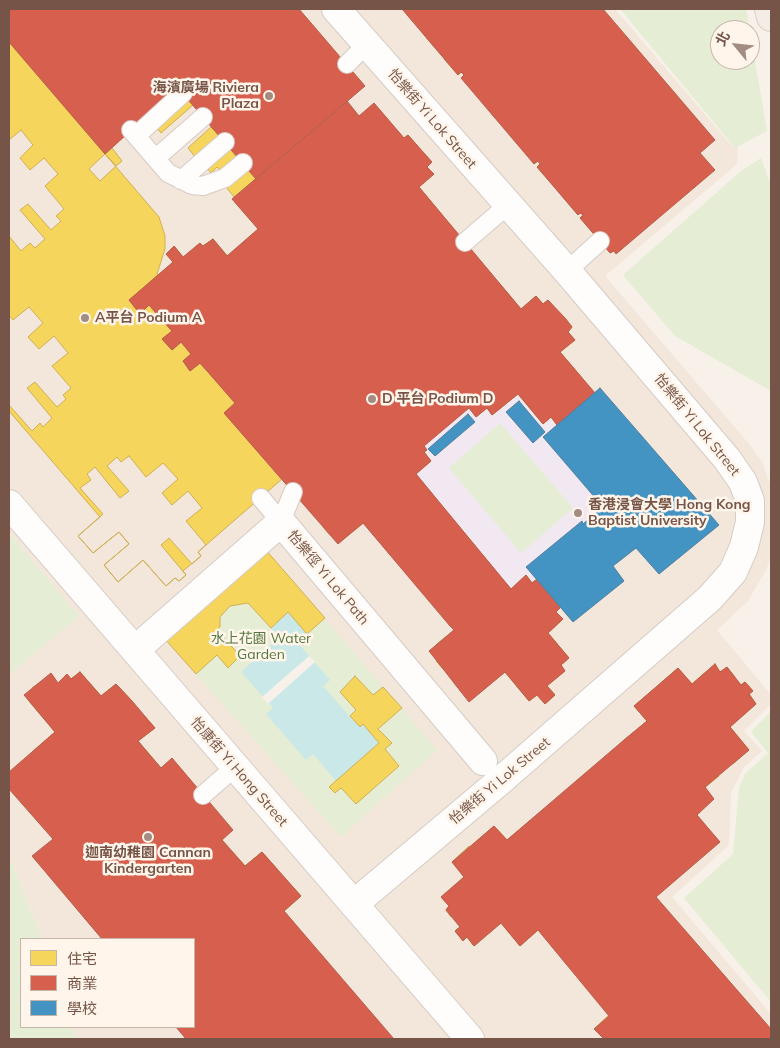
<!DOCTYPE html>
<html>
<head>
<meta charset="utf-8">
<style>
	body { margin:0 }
	#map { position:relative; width:780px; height:1048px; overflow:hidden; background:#f7f1ea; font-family:Mulish,"Noto Sans TC",sans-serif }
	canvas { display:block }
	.frame { position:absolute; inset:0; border:10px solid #765548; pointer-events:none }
	.legend { position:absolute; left:20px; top:938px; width:175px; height:90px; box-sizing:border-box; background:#fff5eb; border:1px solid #c8b5aa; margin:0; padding:6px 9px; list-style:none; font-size:15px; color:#765548 }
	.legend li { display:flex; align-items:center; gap:10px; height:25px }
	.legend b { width:25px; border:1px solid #c8b5aa }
	.north { position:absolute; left:710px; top:20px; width:50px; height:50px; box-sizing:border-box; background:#fff5eb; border:1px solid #c8b5aa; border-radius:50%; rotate:298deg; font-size:14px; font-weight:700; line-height:20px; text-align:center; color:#765548 }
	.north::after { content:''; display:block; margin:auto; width:18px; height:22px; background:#a38c81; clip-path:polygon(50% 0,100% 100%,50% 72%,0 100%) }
</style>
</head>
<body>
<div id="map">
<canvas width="780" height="1048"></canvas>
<div class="frame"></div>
<ul class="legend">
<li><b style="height:14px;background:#f6d55c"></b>住宅</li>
<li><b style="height:14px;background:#d6604d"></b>商業</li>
<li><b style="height:14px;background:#4393c3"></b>學校</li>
</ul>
<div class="north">北</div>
</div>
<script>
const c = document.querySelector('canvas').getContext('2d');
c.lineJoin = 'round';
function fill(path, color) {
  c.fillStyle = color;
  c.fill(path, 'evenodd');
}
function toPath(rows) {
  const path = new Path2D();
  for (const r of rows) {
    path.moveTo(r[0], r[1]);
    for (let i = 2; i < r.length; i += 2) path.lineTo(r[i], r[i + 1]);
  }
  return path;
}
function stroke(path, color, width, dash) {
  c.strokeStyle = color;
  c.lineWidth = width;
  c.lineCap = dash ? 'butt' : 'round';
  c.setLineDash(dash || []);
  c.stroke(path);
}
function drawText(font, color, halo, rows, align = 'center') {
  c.font = font + ' Mulish,"Noto Sans TC",sans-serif';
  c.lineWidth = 5;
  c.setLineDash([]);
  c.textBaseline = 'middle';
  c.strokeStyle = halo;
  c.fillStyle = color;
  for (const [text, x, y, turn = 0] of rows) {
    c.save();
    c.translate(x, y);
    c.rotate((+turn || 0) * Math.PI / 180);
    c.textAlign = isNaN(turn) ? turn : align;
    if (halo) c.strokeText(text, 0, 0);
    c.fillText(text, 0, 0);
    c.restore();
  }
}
fill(toPath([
	[9,9,615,9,732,146,738,147,737,164,605,276,750,445,762,462,771,486,771,554,767,568,748,601,717,630,771,695,771,704,744,731,762,751,744,767,731,793,729,845,672,897,771,1014,771,1039,76,1039,72,1027,194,1027,194,939,42,939,9,856,9,675,79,616,9,533]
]), '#f3e6da');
fill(toPath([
	[600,388,719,525,659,574,636,548,614,566,624,581,573,622,537,579,532,583,526,576,511,589,416,474,431,462,424,452,427,450,424,446,469,408,487,408,492,415,518,394,543,424,551,417,557,425]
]), '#f2e8f2');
fill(toPath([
	[620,9,746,9,750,30,720,30,720,60,750,60,750,32,767,131,735,148],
	[761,158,771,185,771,391,675,336,623,275,741,171],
	[500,423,573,508,521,553,449,468],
	[9,533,79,616,9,675],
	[265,549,437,750,341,837,164,638],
	[771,711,771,1002,684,898,733,854,739,788,745,774,768,753,751,732],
	[9,856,42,939,21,939,21,1027,72,1027,76,1039,9,1039]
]), '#e5eed4');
fill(toPath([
	[288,612,307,634,297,642,330,680,323,686,359,727,363,724,379,743,336,781,313,754,306,760,266,714,273,708,241,672,279,638,271,628]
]), '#cae8e8');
fill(toPath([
	[309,656,315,662,268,704,262,697]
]), '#f7f1ea');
const homes = toPath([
	[442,9,533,9,527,14,545,35,537,43,543,50,534,58,510,31,502,38,528,69,518,76,515,72,505,80,483,54,458,75,444,59,468,37,458,25,434,47,419,28,442,9],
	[9,42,159,217,165,236,165,249,157,274,159,275,129,300,140,314,149,305,172,331,162,339,172,350,181,342,191,354,183,361,190,371,200,363,208,372,235,403,224,413,282,479,198,552,201,556,183,571,186,575,179,581,175,578,166,586,143,560,118,582,104,565,129,544,119,532,93,553,78,536,100,517,9,411,9,42],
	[575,88,581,95,589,88,608,111,624,97,630,106,634,102,643,112,621,130,627,137,649,119,659,128,654,132,661,141,646,154,664,175,656,182,662,188,653,196,629,170,621,177,647,207,638,215,634,211,625,219,603,194,578,215,563,197,588,176,576,162,552,183,537,167,562,146,539,120,548,112,545,109,555,100,581,130,589,123,566,96,575,88],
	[188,100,193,105,161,133,157,128,188,100],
	[359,116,382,144,397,131,404,138,408,135,416,145,394,162,402,171,423,153,432,162,427,167,434,174,419,187,440,213,432,220,437,227,428,234,404,206,395,213,426,250,416,258,409,250,400,257,375,229,351,248,345,241,335,248,326,238,360,209,351,199,317,227,308,216,318,208,310,199,335,177,311,148,318,142,311,132,321,124,355,162,363,155,339,128,347,121,350,124,359,116],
	[211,127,221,137,196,158,188,148,211,127],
	[21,130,33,145,20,158,30,170,44,158,58,174,45,186,64,209,56,216,61,221,51,230,28,204,20,210,45,239,35,248,30,243,21,251,9,236,9,140,21,130],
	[112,148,122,161,116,166,105,154,112,148],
	[229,148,238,157,221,172,217,167,211,173,207,168,229,148],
	[105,154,116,166,100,181,89,169,105,154],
	[247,169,256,179,234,197,226,187,247,169],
	[213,239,237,267,251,255,257,262,264,257,271,267,250,284,257,293,279,275,287,285,281,290,288,299,274,310,296,336,287,343,292,349,282,357,257,328,249,335,281,373,272,381,264,372,257,379,233,350,208,372,200,363,190,371,183,361,217,332,208,320,172,350,162,339,172,331,165,323,191,301,165,270,173,262,166,254,174,246,208,287,216,279,192,250,200,243,203,246,213,239],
	[499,283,521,309,536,296,543,304,548,300,557,311,536,328,543,336,565,318,572,327,568,332,575,340,560,352,582,378,573,385,577,391,569,399,545,371,537,378,568,416,557,425,551,417,543,424,518,394,492,415,487,408,476,417,468,406,503,376,494,366,459,397,449,384,458,375,452,366,476,345,451,314,458,308,451,299,460,292,494,331,504,322,479,293,486,286,489,291,499,283],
	[29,307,43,323,28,337,39,349,54,336,68,353,52,366,71,388,63,395,66,399,57,407,35,382,27,388,52,418,43,427,40,423,32,431,9,405,9,315,13,320,29,307],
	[354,405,377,431,392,419,399,425,403,422,411,432,390,450,398,458,419,440,427,450,424,452,431,461,416,474,438,501,431,508,435,513,425,521,401,492,393,499,424,537,413,546,406,537,397,544,374,515,347,536,341,529,332,537,323,527,358,497,349,486,314,516,305,505,313,498,307,489,331,467,306,436,314,429,306,421,316,412,350,451,358,444,334,415,342,407,346,411,354,405],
	[129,456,146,477,163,463,178,479,162,493,172,505,188,491,202,508,186,521,206,545,198,552,201,556,192,564,169,538,161,545,186,575,179,581,175,578,166,586,143,560,118,582,104,565,129,544,119,532,93,553,78,536,103,514,80,488,91,480,87,474,95,467,120,498,129,491,107,466,117,457,121,462,129,456],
	[265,549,325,618,307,634,288,612,271,628,248,603,230,606,220,617,220,627,217,630,240,656,228,668,217,655,196,674,164,638,265,549],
	[488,562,511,589,526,575,532,583,537,579,546,590,523,608,530,616,553,598,561,607,556,612,563,619,548,633,569,658,561,665,565,671,555,679,532,650,524,658,555,695,545,704,537,695,529,701,505,672,478,694,472,686,463,694,454,683,490,655,481,643,445,671,436,661,444,654,437,644,464,622,441,592,448,586,441,577,450,568,483,608,491,600,468,571,477,564,480,569,488,562],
	[715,664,720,672,727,667,735,677,709,699,715,707,745,682,753,691,749,694,756,704,730,727,749,750,733,764,712,741,699,752,719,776,702,790,682,768,656,789,649,781,645,784,636,774,665,749,658,740,633,762,625,754,630,748,624,740,647,721,634,706,653,690,667,707,674,701,660,684,678,668,692,684,715,664],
	[80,672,101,696,116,684,132,701,115,715,123,725,139,710,155,728,138,741,161,768,154,774,157,777,146,786,120,756,112,763,145,802,136,809,133,805,124,812,97,780,74,799,67,792,63,794,56,786,82,763,70,749,42,771,36,763,40,760,33,751,55,732,29,701,38,694,32,688,42,681,74,718,82,711,58,683,67,674,71,679,80,672],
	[355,676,373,695,383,687,402,708,378,729,392,743,385,749,399,766,356,804,341,788,335,793,329,787,379,743,363,724,360,727,350,716,356,710,340,692,355,676],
	[530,821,537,829,541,825,549,834,523,855,530,864,561,838,569,848,566,850,574,860,547,883,567,906,549,920,530,897,519,907,538,930,520,946,501,923,474,946,467,937,463,941,455,931,485,905,477,896,451,917,446,910,449,906,441,897,464,877,452,862,469,846,484,864,491,858,477,841,494,826,507,840,530,821],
	[222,840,245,866,262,852,277,869,261,884,268,892,285,879,301,896,284,911,304,935,296,942,299,947,289,955,266,928,258,934,289,970,280,978,276,974,268,980,241,949,218,969,211,961,208,964,200,955,225,931,215,919,190,939,186,939,180,932,184,929,177,921,199,902,172,869,180,862,178,858,185,851,217,888,225,880,201,851,209,843,213,848,222,840],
	[676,986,681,992,686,988,694,998,668,1021,675,1030,711,999,719,1008,712,1014,719,1021,699,1039,604,1039,594,1029,611,1013,626,1029,633,1022,620,1006,637,991,651,1006,676,986]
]);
fill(homes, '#f6d55c');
stroke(homes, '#d0af56', 1);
const shops = toPath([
	[9,9,299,9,365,86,256,179,178,88,105,154,9,42,9,9],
	[402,9,603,9,715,140,700,153,715,170,616,254,614,251,610,253,580,218,583,215,580,213,578,215,537,167,540,164,538,161,534,164,461,78,464,75,461,72,458,75,402,9],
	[347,101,359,116,374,103,404,138,408,135,432,162,427,167,434,174,419,187,521,309,536,296,543,304,548,300,565,318,572,327,568,332,575,340,560,352,595,393,557,425,551,417,543,424,518,394,492,415,487,408,476,417,469,408,424,446,427,450,424,452,431,461,416,474,511,589,526,575,532,583,537,579,561,607,556,612,563,619,548,633,569,658,561,665,565,671,547,686,555,695,545,704,537,695,529,701,505,672,469,702,429,651,454,630,450,626,363,523,338,544,224,413,235,403,208,372,200,363,190,371,183,361,191,354,181,342,172,350,162,339,172,331,149,305,140,314,129,300,173,262,166,254,174,246,183,257,200,243,203,246,213,239,227,256,258,229,232,199,347,101],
	[715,664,720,672,727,667,741,685,745,682,753,691,749,694,756,704,730,727,749,750,705,787,714,799,697,815,720,842,656,897,771,1029,771,1039,604,1039,594,1029,609,1016,538,930,520,946,501,923,474,946,467,937,463,941,455,931,460,927,446,910,449,906,441,897,464,877,452,862,494,826,507,840,624,740,647,721,634,706,678,668,692,684,715,664],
	[80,672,101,696,116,684,132,701,155,728,138,741,161,768,172,758,233,830,222,840,245,866,262,852,301,896,284,911,394,1039,186,1039,176,1027,194,1027,194,939,102,939,32,856,53,839,9,789,9,772,55,732,24,695,51,673,58,683,67,674,71,679,80,672]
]);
fill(shops, '#d6604d');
stroke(shops, '#b95d4c', 1);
const schools = toPath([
	[600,388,719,525,659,574,636,548,613,566,624,581,573,622,526,567,582,521,583,524,603,507,543,437,600,388],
	[519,401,545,432,533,443,506,412,519,401],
	[468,414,475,422,435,456,428,449,468,414]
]);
fill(schools, '#4393c3');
stroke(schools, '#52809e', 1);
const lane = toPath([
	[347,64,367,44],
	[131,130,168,173,192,185,203,186,225,178,243,163],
	[136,136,183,93],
	[156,158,203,117],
	[181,180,225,142],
	[465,242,508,205],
	[567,271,600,241],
	[261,498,281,522,293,492],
	[203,795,235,767]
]);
const street = toPath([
	[336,9,567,271,727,459,743,482,750,501,750,522,744,547,733,572,710,598,500,781,354,904],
	[9,504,470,1039],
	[135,650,281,522,483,761]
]);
const primary = toPath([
	[769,9,771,17]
]);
stroke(lane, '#d6ccc6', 20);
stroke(street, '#d6ccc6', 30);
stroke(primary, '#d8cec9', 30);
stroke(lane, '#fefdfc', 18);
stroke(street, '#fefdfc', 28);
stroke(primary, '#f3ede5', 28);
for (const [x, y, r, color] of [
	[269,96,5,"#a38c81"],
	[85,318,5,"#a38c81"],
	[372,399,5,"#a38c81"],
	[578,513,5,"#a38c81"],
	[148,837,5,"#a38c81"]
]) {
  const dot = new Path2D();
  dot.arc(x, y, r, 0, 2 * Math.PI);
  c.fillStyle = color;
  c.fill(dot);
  stroke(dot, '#fff5eb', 2);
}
drawText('bold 14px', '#765548', '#fff5eb', [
	["海濱廣場 Riviera",259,88,"right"],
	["Plaza",259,104,"right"],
	["A平台 Podium A",95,318],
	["D 平台 Podium D",382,399],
	["香港浸會大學 Hong Kong",588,505],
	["Baptist University",588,521],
	["迦南幼稚園 Cannan",148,853,"center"],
	["Kindergarten",148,869,"center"]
], 'left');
drawText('14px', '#765548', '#fff5eb', [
	["怡樂街 Yi Lok Street",432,119,49],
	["怡樂街 Yi Lok Street",697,425,51],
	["怡樂徑 Yi Lok Path",328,578,50],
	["怡康街 Yi Hong Street",239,772,49],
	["怡樂街 Yi Lok Street",500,781,-40]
]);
drawText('14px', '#52773d', '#fff5eb', [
	["水上花園 Water",261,639],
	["Garden",261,655]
]);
</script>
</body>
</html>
